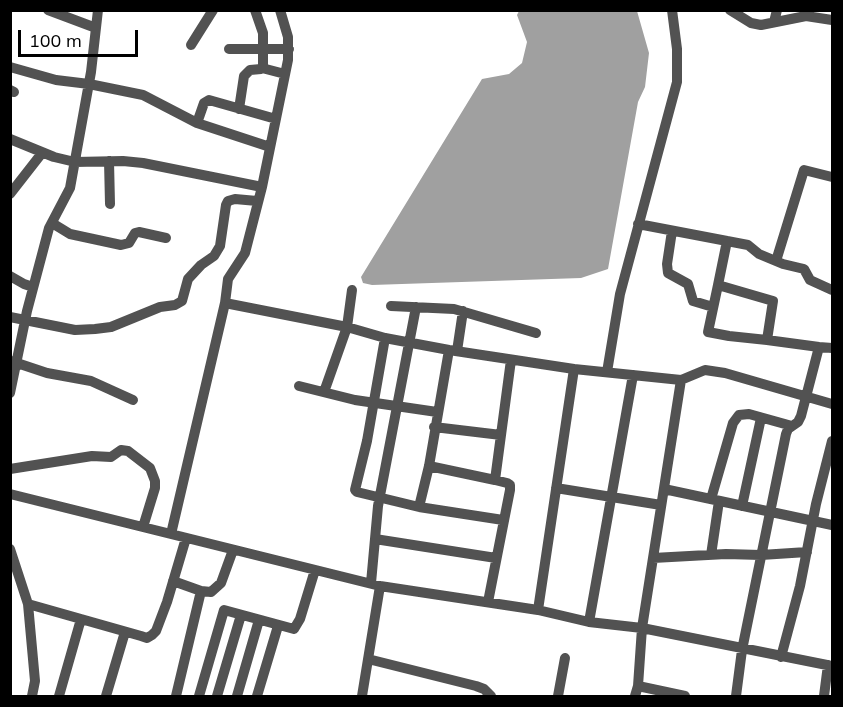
<!DOCTYPE html>
<html>
<head>
<meta charset="utf-8">
<style>
	body { margin:0 }
	#map { position:relative; width:843px; height:707px; overflow:hidden; background:#fff; font-family:Mulish,sans-serif }
	canvas { display:block }
	.frame { position:absolute; inset:0; border:12px solid #000; pointer-events:none }
	.scale { position:absolute; left:18px; top:30px; width:120px; height:27px; box-sizing:border-box; border:3px solid #000; border-top:0; padding-left:8px; font-size:18px; line-height:21px; white-space:nowrap; color:#000; -webkit-text-stroke:4px #fff; paint-order:stroke }
</style>
</head>
<body>
<div id="map">
<canvas width="843" height="707"></canvas>
<div class="frame"></div>
<div class="scale">100 m</div>
</div>
<script>
const c = document.querySelector('canvas').getContext('2d');
c.lineJoin = 'round';
function fill(path, color) {
  c.fillStyle = color;
  c.fill(path, 'evenodd');
}
function toPath(rows) {
  const path = new Path2D();
  for (const r of rows) {
    path.moveTo(r[0], r[1]);
    for (let i = 2; i < r.length; i += 2) path.lineTo(r[i], r[i + 1]);
  }
  return path;
}
function stroke(path, color, width, dash) {
  c.strokeStyle = color;
  c.lineWidth = width;
  c.lineCap = dash ? 'butt' : 'round';
  c.setLineDash(dash || []);
  c.stroke(path);
}
fill(toPath([
	[519,11,637,11,649,53,645,87,638,102,608,269,581,278,372,285,363,283,361,277,482,79,509,74,522,63,527,42,517,15]
]), '#a0a0a0');
stroke(toPath([
	[48,10,96,28],
	[730,10,751,23,761,25,806,16,832,20],
	[774,22,777,10],
	[191,45,213,10],
	[229,49,289,49],
	[10,67,56,80,89,84,143,95,197,123,270,147],
	[262,68,285,74],
	[10,90,14,92],
	[239,109,244,76,250,70,261,69,263,66,263,33,255,10],
	[197,123,204,103,209,100,276,119],
	[10,139,54,157,75,162,123,161,143,163,262,187],
	[109,161,110,204],
	[10,194,42,153],
	[52,223,70,234,121,245,129,243,135,233,139,232,166,238],
	[638,224,748,245,759,254,783,264,804,269,810,280,832,290],
	[672,231,667,264,668,273,688,284,693,301,713,307],
	[776,261,804,170,832,177],
	[10,276,24,284,33,287],
	[718,285,727,241],
	[225,303,347,327,385,338,449,350,574,369],
	[391,306,454,309,536,333],
	[10,317,75,330,95,329,111,327,160,307,175,305,182,301,188,279,201,265,214,256,220,246,226,205,228,201,235,199,257,201],
	[385,338,367,441,355,490,357,492,419,507,503,520],
	[767,340,773,301,718,285,708,332,729,336,767,340,819,347,832,348],
	[457,351,463,311],
	[11,361,47,373,91,381,133,400],
	[607,372,620,294,677,82,677,49,672,10],
	[681,380,705,370,725,373,832,404],
	[299,386,355,400,437,412],
	[324,392,347,327,352,290],
	[10,393,27,311,49,228,70,188,91,72,98,10],
	[434,427,501,435],
	[429,466,495,480,511,360],
	[10,469,92,456,111,457,121,450,128,451,150,468,155,481,155,488,143,527],
	[556,488,661,505],
	[664,489,832,525],
	[10,494,380,586,538,610,589,622,642,628,832,666],
	[711,499,733,423,739,415,749,414,792,426],
	[742,506,761,418],
	[419,507,429,466,449,350],
	[171,534,225,303,228,279,245,253,262,187,288,60,288,37,280,10],
	[375,539,496,558],
	[10,549,28,604,35,681,32,696],
	[711,555,719,501],
	[653,558,726,554,761,555,807,552],
	[173,581,201,591],
	[371,583,378,506,416,307],
	[488,602,510,490,510,485,507,483,495,480],
	[28,604,141,636,147,638,152,635,156,631,167,602,186,538],
	[538,610,574,369,681,380,642,628,638,686,635,696],
	[589,622,633,375],
	[781,657,800,586,816,504,832,441],
	[368,659,476,686,484,689,491,696],
	[638,686,685,696],
	[59,696,81,619],
	[106,696,125,632],
	[176,696,201,591,211,592,221,583,233,550],
	[199,696,224,610,294,629,300,619,315,570],
	[217,696,241,615],
	[237,696,259,620],
	[257,696,278,626],
	[362,696,380,586],
	[558,696,565,658],
	[736,696,742,650,786,434,788,429,798,422,801,416,819,347],
	[824,696,828,665]
]), '#525252', 10);
</script>
</body>
</html>
